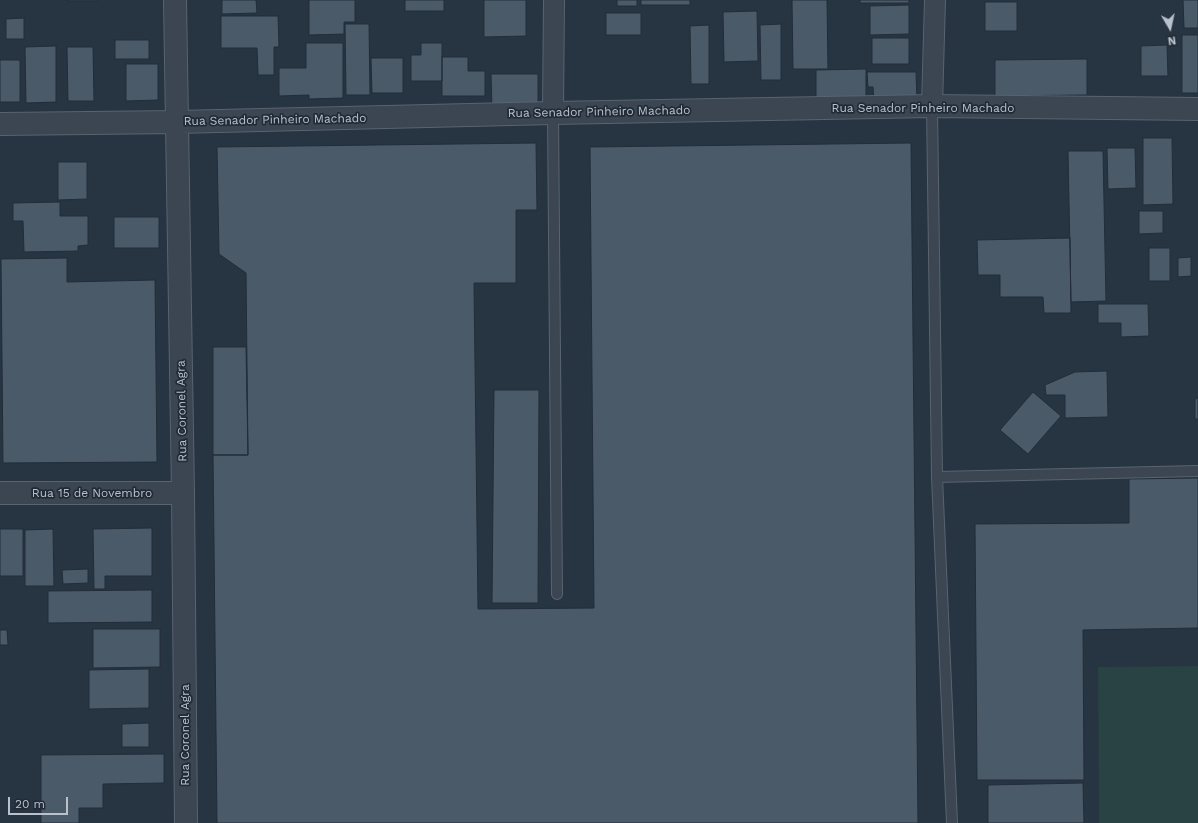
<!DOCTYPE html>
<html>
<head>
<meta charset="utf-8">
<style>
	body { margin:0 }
	#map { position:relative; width:1198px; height:823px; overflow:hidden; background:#273442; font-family:"Work Sans",sans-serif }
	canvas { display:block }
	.north { position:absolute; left:1150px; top:8px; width:40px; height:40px; -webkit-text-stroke:3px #202b37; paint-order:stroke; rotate:171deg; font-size:11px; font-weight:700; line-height:16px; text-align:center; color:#b8c1cc }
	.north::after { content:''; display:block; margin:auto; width:14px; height:18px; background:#b8c1cc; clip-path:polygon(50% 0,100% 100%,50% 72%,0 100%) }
	.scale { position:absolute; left:8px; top:797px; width:60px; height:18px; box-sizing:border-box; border:2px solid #b8c1cc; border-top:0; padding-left:5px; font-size:12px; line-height:14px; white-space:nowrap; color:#b8c1cc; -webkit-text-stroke:3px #202b37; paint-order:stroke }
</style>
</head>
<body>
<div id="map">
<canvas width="1198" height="823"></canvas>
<div class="north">N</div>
<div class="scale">20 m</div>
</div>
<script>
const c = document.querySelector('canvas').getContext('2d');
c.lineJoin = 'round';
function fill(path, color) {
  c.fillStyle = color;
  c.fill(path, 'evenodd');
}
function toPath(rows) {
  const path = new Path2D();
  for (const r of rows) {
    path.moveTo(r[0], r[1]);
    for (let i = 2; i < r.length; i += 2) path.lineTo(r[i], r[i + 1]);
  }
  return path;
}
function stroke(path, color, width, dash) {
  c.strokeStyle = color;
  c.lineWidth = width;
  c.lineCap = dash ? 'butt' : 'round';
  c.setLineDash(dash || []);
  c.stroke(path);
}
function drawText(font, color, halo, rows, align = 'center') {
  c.font = font + ' "Work Sans",sans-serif';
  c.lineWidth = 3.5;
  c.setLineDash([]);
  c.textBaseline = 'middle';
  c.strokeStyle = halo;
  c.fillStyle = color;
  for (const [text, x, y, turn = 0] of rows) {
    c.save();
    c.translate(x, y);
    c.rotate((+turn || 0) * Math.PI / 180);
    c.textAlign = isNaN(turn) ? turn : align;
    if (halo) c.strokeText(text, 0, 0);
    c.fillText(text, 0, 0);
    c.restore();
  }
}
fill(toPath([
	[1198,666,1198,823,1099,823,1098,667]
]), '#294243');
const building = toPath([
	[67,0,97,0,97,1,67,1,67,0],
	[222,0,256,0,257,13,222,14,222,0],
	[309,0,355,0,355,22,344,22,344,34,309,35,309,0],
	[405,0,444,0,444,11,405,11,405,0],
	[484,0,526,0,526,36,484,37,484,0],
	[617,0,637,0,637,6,617,6,617,0],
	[641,0,690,0,690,5,641,5,641,0],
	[792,0,827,0,828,69,793,69,792,0],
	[860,0,909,0,909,3,860,3,860,0],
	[1183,0,1198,0,1198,28,1184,28,1183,0],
	[985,2,1017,2,1017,31,985,31,985,2],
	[909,5,909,34,870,35,870,6,909,5],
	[757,11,758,61,724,62,723,12,757,11],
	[606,13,641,13,641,35,606,35,606,13],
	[221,16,278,16,279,47,274,47,274,75,258,75,257,48,221,48,221,16],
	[24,18,24,39,6,39,6,19,24,18],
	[345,24,369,24,370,95,346,95,345,24],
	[781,24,781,80,761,80,760,25,781,24],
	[709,25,709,84,691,84,690,26,709,25],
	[1182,35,1198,35,1198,93,1182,93,1182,35],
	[872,38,909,38,909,64,872,64,872,38],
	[115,40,149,40,149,59,115,59,115,40],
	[306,43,343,43,343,98,309,99,309,95,279,96,279,68,306,68,306,43],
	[421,43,442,43,442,81,411,81,411,55,421,55,421,43],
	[1167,45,1168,76,1141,76,1141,46,1167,45],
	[56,46,56,102,26,103,25,47,56,46],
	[67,47,93,47,94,101,68,101,67,47],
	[442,57,468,57,468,71,485,71,485,96,442,96,442,57],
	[371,58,403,58,403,93,372,93,371,58],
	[1087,59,1087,95,995,96,995,60,1087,59],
	[0,60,20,60,20,102,0,102,0,60],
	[126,64,158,64,158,100,126,101,126,64],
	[866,69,866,101,816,102,816,70,866,69],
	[867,72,916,72,917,102,874,103,873,87,868,87,867,72],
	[491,74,538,74,538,110,492,110,491,74],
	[1143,138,1172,138,1173,204,1143,205,1143,138],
	[536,143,537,210,516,210,516,283,474,283,478,609,594,608,590,147,911,143,918,823,217,823,213,455,248,455,246,273,219,254,217,147,536,143],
	[1107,148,1135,148,1136,188,1108,189,1107,148],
	[1068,151,1103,151,1106,301,1071,302,1068,151],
	[58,162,87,162,87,199,58,200,58,162],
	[60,202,60,216,88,216,88,245,78,246,78,251,24,252,23,221,13,221,13,203,60,202],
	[1139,211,1163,211,1163,233,1139,234,1139,211],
	[114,217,159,217,159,248,114,248,114,217],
	[1070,238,1071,313,1044,313,1043,297,1000,297,1000,275,978,275,977,240,1070,238],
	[1149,248,1170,248,1170,281,1149,281,1149,248],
	[1191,257,1191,276,1178,277,1178,258,1191,257],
	[67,258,67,282,155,280,157,462,3,463,1,259,67,258],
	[1098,304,1148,304,1149,336,1121,337,1121,323,1098,323,1098,304],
	[213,347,246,347,248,455,213,455,213,347],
	[1107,371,1108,417,1065,418,1065,395,1046,395,1045,385,1075,372,1107,371],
	[494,390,539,390,538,603,492,603,494,390],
	[1033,392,1061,416,1028,454,1000,430,1033,392],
	[1198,398,1198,419,1195,419,1195,399,1198,398],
	[1198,478,1198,628,1083,630,1084,780,977,780,975,524,1129,523,1129,479,1198,478],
	[152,528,152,576,105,576,105,589,94,589,93,529,152,528],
	[0,529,23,529,23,576,0,576,0,529],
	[53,529,54,586,25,586,25,530,53,529],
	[88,569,88,583,63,584,62,570,88,569],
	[152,590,152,622,48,623,48,591,152,590],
	[93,629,160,629,160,667,93,668,93,629],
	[0,630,7,630,8,645,0,645,0,630],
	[149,669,149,708,89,709,89,670,149,669],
	[149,723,149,747,122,747,122,724,149,723],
	[164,754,164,783,103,784,103,808,79,808,79,823,41,823,41,755,164,754],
	[1083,783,1084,823,988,823,988,785,1083,783]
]);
fill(building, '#4b5a68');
stroke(building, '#222d39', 1);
const service = toPath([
	[932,106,937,477,952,823],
	[553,113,557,594],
	[937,477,1198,471]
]);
const minor = toPath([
	[932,106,935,0],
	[553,113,554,0]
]);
const tertiary = toPath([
	[175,0,183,493,186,823],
	[0,124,178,122,553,113,932,106,1198,109],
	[0,493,183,493]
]);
stroke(service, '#59646f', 12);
stroke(minor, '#59646f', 22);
stroke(tertiary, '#59646f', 24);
stroke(service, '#3b4652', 10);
stroke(minor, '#3b4652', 20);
stroke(tertiary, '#3b4652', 22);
drawText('12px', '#b8c1cc', '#202b37', [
	["Rua Senador Pinheiro Machado",923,108],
	["Rua Senador Pinheiro Machado",599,112,-1],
	["Rua Senador Pinheiro Machado",275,120,-1],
	["Rua Coronel Agra",182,411,-91],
	["Rua 15 de Novembro",92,493],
	["Rua Coronel Agra",185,735,-90]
]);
</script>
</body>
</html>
